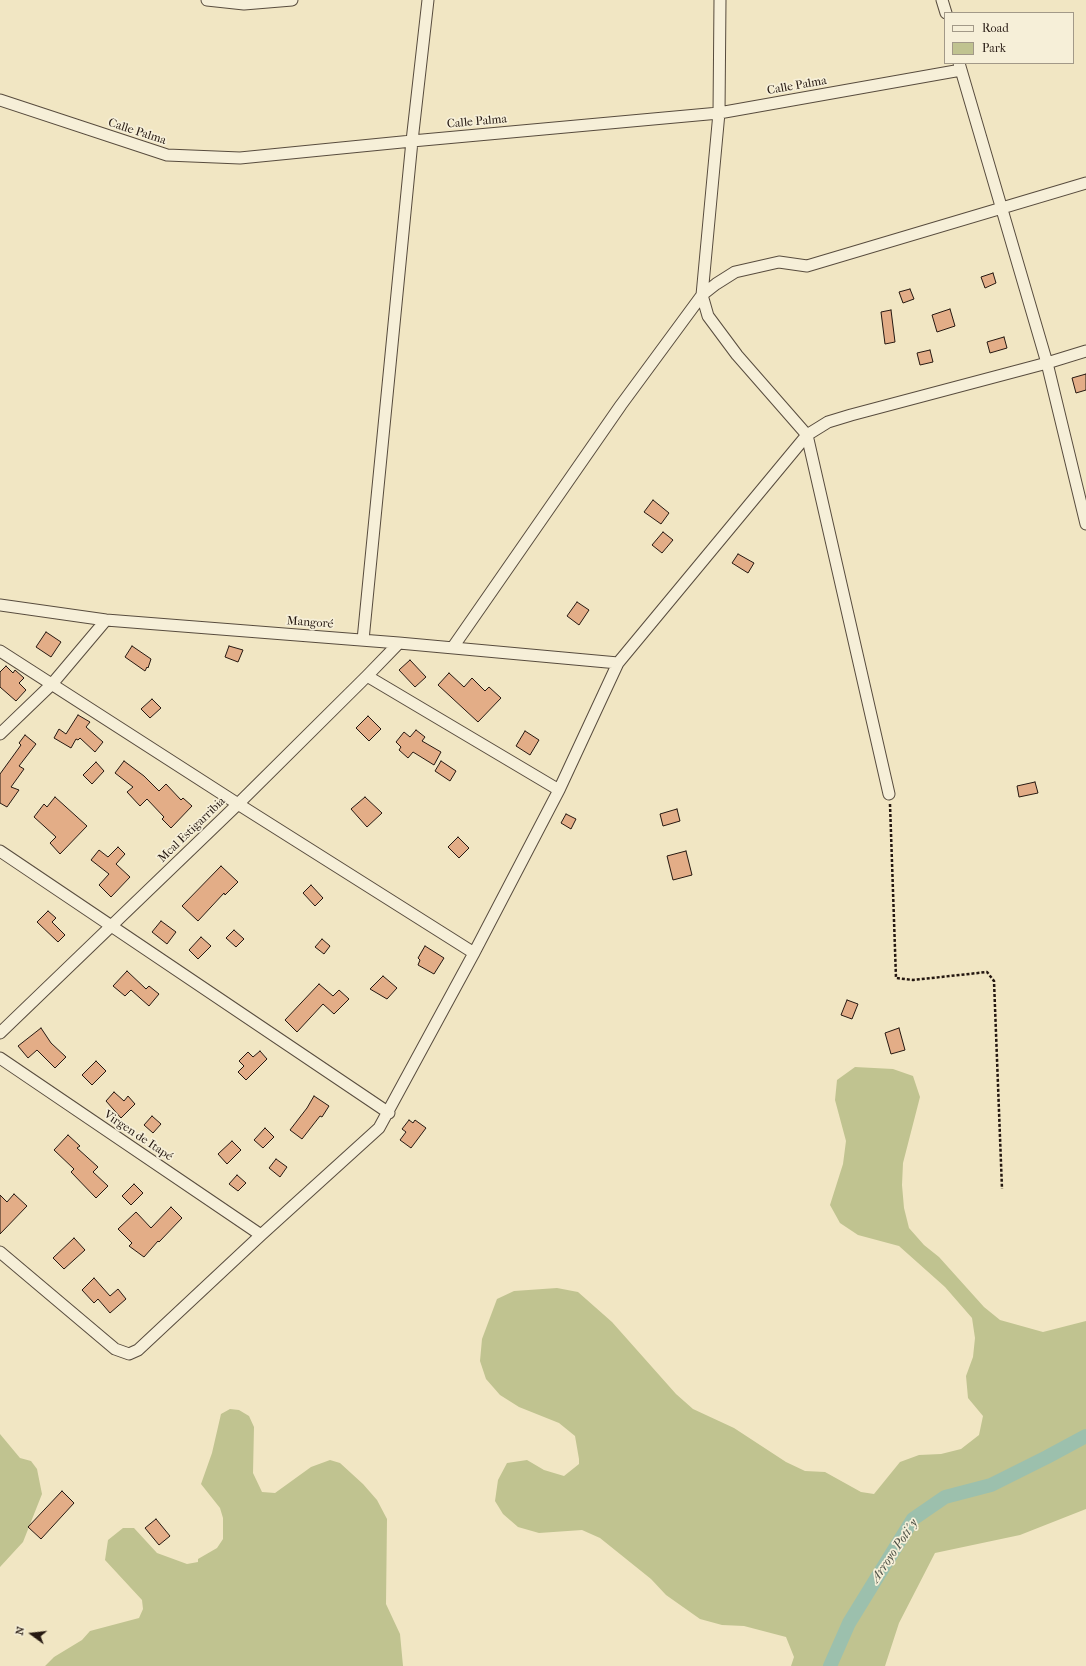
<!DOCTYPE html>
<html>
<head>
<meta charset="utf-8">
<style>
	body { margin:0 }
	#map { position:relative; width:1086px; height:1666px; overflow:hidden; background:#f1e6c3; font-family:"IM FELL French Canon",serif }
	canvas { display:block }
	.legend { position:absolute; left:944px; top:12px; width:130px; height:52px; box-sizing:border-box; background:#f6efd8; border:1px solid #a29988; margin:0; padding:5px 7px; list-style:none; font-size:12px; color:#251811 }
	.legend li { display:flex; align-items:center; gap:8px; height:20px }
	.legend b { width:20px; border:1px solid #a29988 }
	.north { position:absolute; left:12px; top:1614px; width:40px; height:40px; -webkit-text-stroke:3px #f6efd8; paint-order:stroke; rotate:285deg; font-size:11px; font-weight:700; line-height:16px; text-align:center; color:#251811 }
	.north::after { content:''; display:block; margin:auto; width:14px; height:18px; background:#251811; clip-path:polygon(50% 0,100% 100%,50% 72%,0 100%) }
</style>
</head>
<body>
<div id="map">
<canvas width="1086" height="1666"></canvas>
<ul class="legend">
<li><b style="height:5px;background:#f6efd8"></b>Road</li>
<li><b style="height:11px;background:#c0c390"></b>Park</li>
</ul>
<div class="north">N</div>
</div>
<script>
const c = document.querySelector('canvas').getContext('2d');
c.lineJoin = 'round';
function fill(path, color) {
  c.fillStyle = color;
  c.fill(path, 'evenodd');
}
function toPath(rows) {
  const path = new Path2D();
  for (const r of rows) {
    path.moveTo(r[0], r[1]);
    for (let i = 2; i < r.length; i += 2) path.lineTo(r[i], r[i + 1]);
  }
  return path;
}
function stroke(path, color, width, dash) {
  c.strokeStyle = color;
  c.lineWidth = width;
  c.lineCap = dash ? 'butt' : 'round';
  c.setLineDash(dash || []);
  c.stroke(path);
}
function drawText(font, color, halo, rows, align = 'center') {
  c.font = font + ' "IM FELL French Canon",serif';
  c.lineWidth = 3.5;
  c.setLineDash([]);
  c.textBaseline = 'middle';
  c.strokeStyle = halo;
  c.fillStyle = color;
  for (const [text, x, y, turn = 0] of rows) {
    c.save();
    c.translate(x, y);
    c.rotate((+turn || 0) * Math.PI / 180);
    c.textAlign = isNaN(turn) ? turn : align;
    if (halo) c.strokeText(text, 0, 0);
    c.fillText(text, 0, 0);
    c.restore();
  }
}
fill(toPath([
	[855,1067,893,1069,913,1076,920,1097,903,1163,902,1185,904,1208,909,1228,924,1245,939,1257,984,1307,1000,1320,1043,1332,1086,1321,1086,1509,1020,1535,935,1553,899,1623,885,1666,791,1666,794,1657,786,1637,744,1626,722,1625,700,1619,666,1595,651,1579,600,1538,582,1530,539,1533,518,1527,503,1514,495,1501,498,1480,507,1463,527,1460,544,1470,564,1476,579,1464,579,1459,575,1436,559,1423,519,1407,500,1395,486,1379,480,1361,482,1339,497,1299,514,1291,557,1288,578,1292,612,1322,676,1394,693,1409,734,1428,786,1462,805,1471,825,1472,861,1492,874,1494,900,1462,919,1455,941,1454,961,1449,979,1435,983,1416,968,1398,966,1376,973,1357,975,1338,972,1318,945,1287,899,1246,858,1235,840,1223,830,1205,843,1164,846,1141,835,1100,837,1080],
	[230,1409,239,1410,249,1416,254,1427,253,1473,262,1492,275,1493,311,1467,330,1460,340,1463,363,1484,377,1500,387,1519,386,1604,400,1634,403,1666,45,1666,54,1657,82,1640,90,1631,139,1618,143,1609,142,1600,105,1560,108,1540,123,1528,134,1528,157,1553,187,1564,198,1562,198,1559,217,1548,223,1539,223,1518,220,1508,201,1484,212,1453,221,1414],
	[0,1434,20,1458,31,1461,37,1469,42,1494,23,1542,0,1567]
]), '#c0c390');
stroke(toPath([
	[830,1666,849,1623,913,1519,945,1497,991,1485,1047,1457,1086,1436]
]), '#9cc0ad', 14);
const building = toPath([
	[993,273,996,283,985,288,981,277,993,273],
	[910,289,914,299,903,303,899,292,910,289],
	[950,309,955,326,937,332,932,315,950,309],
	[891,310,895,342,885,344,881,312,891,310],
	[1004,337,1007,348,990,353,987,342,1004,337],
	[930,350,933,362,920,365,917,353,930,350],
	[1086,374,1086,390,1076,393,1072,378,1086,374],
	[653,500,669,513,661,524,644,512,653,500],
	[663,532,673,540,662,553,652,545,663,532],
	[738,554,754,563,748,573,732,563,738,554],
	[577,602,589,610,579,625,567,616,577,602],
	[46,632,61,642,51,657,36,647,46,632],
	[132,646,151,659,148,668,147,667,145,671,125,657,132,646],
	[229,646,243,650,238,662,225,657,229,646],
	[410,660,426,677,415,687,399,670,410,660],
	[6,666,13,673,15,670,24,678,19,683,26,690,16,701,0,687,0,672,6,666],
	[449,673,464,687,472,678,485,691,489,687,501,698,478,722,438,685,449,673],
	[152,699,161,708,150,718,141,709,152,699],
	[78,715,90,722,86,727,103,742,95,752,80,738,78,740,76,739,71,748,54,738,59,729,66,734,78,715],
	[368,716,381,729,369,741,356,728,368,716],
	[416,730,425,737,422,741,441,752,434,765,413,752,408,758,399,750,401,747,396,742,404,732,410,737,416,730],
	[525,731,539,740,530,755,516,746,525,731],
	[25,735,36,744,19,766,24,769,11,787,19,790,7,807,0,803,0,774,21,745,19,743,25,735],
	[124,761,144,776,159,791,166,784,181,800,183,798,192,806,171,828,162,819,164,817,147,799,140,806,127,792,133,787,115,773,124,761],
	[441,761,456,771,450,781,435,771,441,761],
	[96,762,104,771,92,784,83,775,96,762],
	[1035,782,1038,793,1019,797,1017,786,1035,782],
	[55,797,87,826,60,854,50,843,56,837,34,817,44,804,47,807,55,797],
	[365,797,382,813,367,827,351,809,365,797],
	[677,809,680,821,663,826,660,814,677,809],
	[566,814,576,819,571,829,561,823,566,814],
	[458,837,469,848,459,858,448,847,458,837],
	[118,847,125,854,116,864,130,877,111,897,99,885,109,874,91,860,99,850,108,857,118,847],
	[686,851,692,875,673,880,667,856,686,851],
	[221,866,238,882,225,895,224,893,198,921,182,906,221,866],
	[311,885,323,898,315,906,303,893,311,885],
	[48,911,56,918,52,922,65,935,58,942,37,922,48,911],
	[161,921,176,932,167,944,152,932,161,921],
	[234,930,244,939,236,947,226,938,234,930],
	[201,937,211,946,198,959,189,950,201,937],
	[322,939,330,946,324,954,315,947,322,939],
	[425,946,444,958,434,974,418,965,420,960,418,958,425,946],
	[127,971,146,989,149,986,159,994,149,1006,131,990,125,996,113,986,127,971],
	[383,976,397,988,387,999,370,989,383,976],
	[319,984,333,996,339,990,349,999,334,1014,323,1004,297,1032,285,1020,319,984],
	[847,1000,858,1004,852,1019,841,1015,847,1000],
	[41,1028,51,1043,66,1057,55,1068,37,1050,28,1058,18,1046,41,1028],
	[899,1028,905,1050,891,1054,885,1033,899,1028],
	[260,1051,267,1059,246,1080,238,1072,244,1066,239,1061,248,1052,253,1057,260,1051],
	[96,1061,106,1071,92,1085,82,1075,96,1061],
	[114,1092,124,1101,128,1096,135,1104,121,1118,106,1101,114,1092],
	[314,1096,329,1106,322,1117,320,1116,302,1139,290,1130,307,1108,314,1096],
	[152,1116,161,1124,153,1133,144,1125,152,1116],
	[409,1120,413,1123,415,1120,426,1128,411,1148,400,1140,406,1132,402,1129,409,1120],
	[265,1128,274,1137,263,1148,254,1140,265,1128],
	[68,1135,80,1146,77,1148,98,1167,93,1172,108,1186,96,1198,71,1172,74,1169,54,1150,68,1135],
	[232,1141,241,1150,227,1164,218,1154,232,1141],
	[276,1159,287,1167,280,1177,269,1168,276,1159],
	[237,1175,246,1183,238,1191,229,1184,237,1175],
	[134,1184,143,1193,131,1205,122,1196,134,1184],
	[14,1194,27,1206,0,1234,0,1195,7,1202,14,1194],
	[171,1207,182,1218,159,1242,158,1241,144,1257,129,1246,132,1243,118,1229,136,1212,151,1228,171,1207],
	[74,1238,85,1250,64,1269,53,1258,74,1238],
	[94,1278,110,1296,118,1289,126,1299,110,1313,98,1299,94,1303,82,1290,94,1278],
	[62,1491,74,1503,41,1539,28,1527,62,1491],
	[156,1519,170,1536,159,1545,145,1528,156,1519]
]);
fill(building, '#e3ad87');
stroke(building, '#251811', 1);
const minor = toPath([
	[207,0,244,4,292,0],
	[720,0,719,113,702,295,708,316,737,355,807,435,889,794],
	[942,0,946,13],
	[0,100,167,155,240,158,412,141,719,113,961,70],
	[1086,351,1047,363,1086,524],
	[0,605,106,620,399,643,618,663],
	[363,640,412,141,428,0],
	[453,647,621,405,702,295,716,284,735,272,779,262,807,266,1086,183],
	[0,651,238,804,474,953],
	[367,676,559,790],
	[0,734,52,684,106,620],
	[0,851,389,1113],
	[0,1033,238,804,367,676,399,643],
	[0,1058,261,1235],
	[0,1252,115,1349,129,1354,138,1350,261,1235,379,1128,474,953,559,790,618,663,807,435,828,422,851,415,1047,363,959,63]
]);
stroke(minor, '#584c3e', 13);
stroke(toPath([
	[890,804,896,978,913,980,987,972,994,981,1002,1189]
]), '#251811', 2.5, [3, 2]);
stroke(minor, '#f6efd8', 11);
drawText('12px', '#251811', '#f6efd8', [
	["Calle Palma",797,86,-10],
	["Calle Palma",477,122,-5],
	["Calle Palma",137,132,18],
	["Mangoré",310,623,4],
	["Mcal Estigarribia",192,830,-44],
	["Virgen de Itapé",138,1136,34]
]);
drawText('italic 13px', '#4f5348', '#f6efd8', [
	["Arroyo Poti´y",895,1551,-56]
]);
</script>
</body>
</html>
